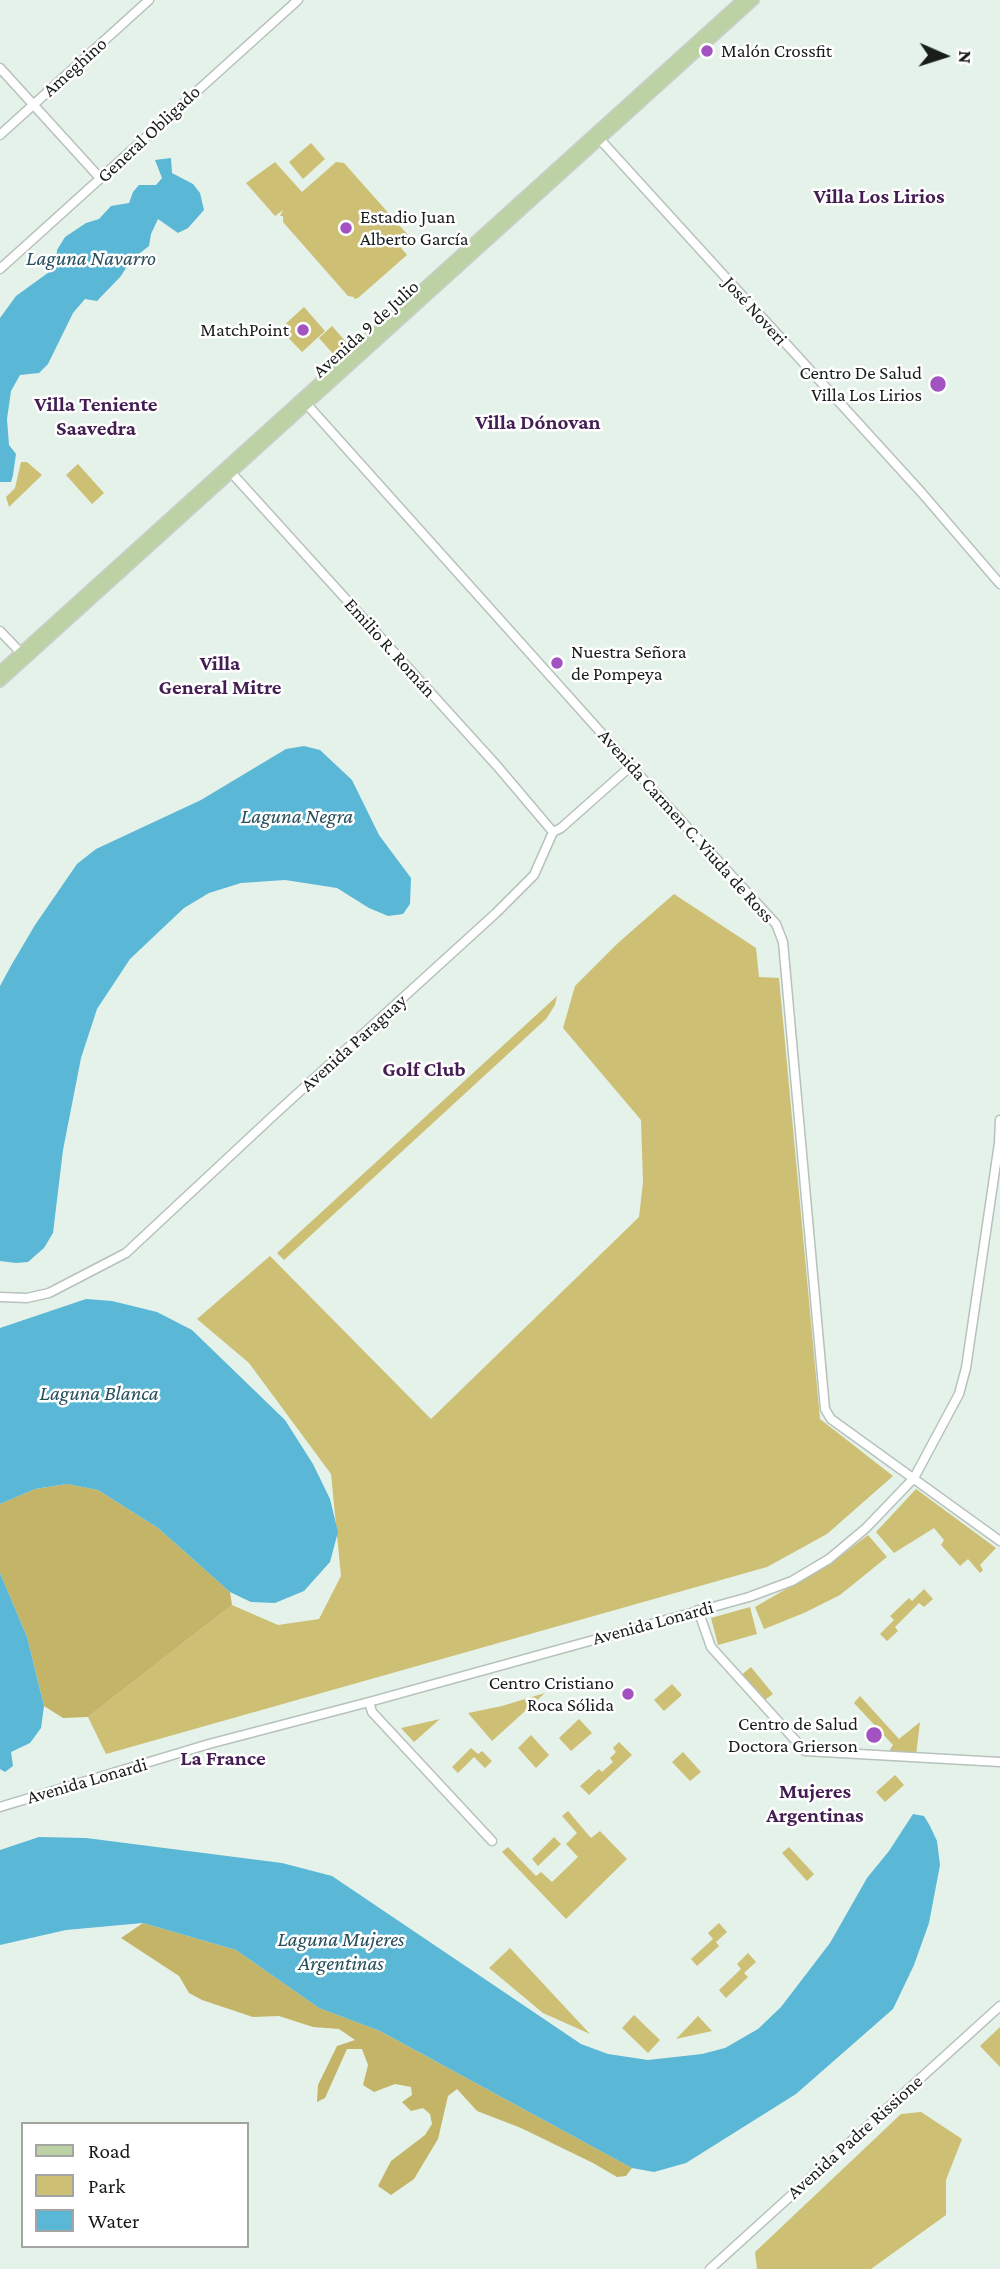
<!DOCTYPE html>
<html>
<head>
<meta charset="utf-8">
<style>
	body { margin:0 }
	#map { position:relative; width:1000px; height:2269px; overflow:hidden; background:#e5f2ea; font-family:"Crimson Pro",serif }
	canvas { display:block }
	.legend { position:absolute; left:21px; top:2122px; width:228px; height:126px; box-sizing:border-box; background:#fff; border:2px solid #a3a5a3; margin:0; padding:9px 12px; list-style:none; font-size:21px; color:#181d1a }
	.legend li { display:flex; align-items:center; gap:14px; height:35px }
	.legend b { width:35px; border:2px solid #a3a5a3 }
	.north { position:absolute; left:909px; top:21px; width:70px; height:70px; -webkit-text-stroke:5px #fff; paint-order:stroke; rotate:93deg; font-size:19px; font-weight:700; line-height:28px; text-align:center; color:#181d1a }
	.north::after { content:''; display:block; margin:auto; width:24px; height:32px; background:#181d1a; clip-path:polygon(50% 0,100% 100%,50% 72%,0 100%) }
</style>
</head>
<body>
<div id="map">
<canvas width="1000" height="2269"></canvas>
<ul class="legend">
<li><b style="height:9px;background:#bcd2a4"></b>Road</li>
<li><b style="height:19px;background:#cdbf74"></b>Park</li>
<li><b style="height:19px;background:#5ab7d6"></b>Water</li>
</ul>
<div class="north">N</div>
</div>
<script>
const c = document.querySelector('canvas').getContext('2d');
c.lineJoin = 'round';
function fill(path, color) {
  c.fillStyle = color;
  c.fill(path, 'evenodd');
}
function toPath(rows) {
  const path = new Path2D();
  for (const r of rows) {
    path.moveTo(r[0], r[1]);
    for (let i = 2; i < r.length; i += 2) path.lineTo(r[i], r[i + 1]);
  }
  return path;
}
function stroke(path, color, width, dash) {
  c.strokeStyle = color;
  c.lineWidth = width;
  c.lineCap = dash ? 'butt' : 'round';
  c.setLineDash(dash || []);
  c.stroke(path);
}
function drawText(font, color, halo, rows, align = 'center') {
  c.font = font + ' "Crimson Pro",serif';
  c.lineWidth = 5;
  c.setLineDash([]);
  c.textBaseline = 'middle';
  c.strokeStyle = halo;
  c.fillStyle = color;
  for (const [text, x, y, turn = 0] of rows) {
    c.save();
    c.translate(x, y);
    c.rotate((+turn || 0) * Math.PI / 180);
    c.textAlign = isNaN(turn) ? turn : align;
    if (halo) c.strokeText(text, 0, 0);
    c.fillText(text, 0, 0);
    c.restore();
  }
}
fill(toPath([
	[311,143,325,159,303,179,289,162],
	[275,162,302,192,336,162,344,163,408,235,398,244,407,255,358,298,354,299,354,297,348,296,283,222,283,216,280,216,283,210,275,216,246,183],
	[304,307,325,331,302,352,280,329],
	[332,326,348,344,335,356,319,338],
	[21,462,27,462,42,475,9,507,6,497,15,488],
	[78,464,104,493,92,504,66,475],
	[674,894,756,948,759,977,779,978,820,1419,893,1476,827,1534,767,1567,106,1754,88,1717,232,1605,278,1625,319,1619,341,1576,331,1474,249,1363,197,1319,270,1256,431,1419,639,1217,643,1182,641,1120,563,1028,575,986,618,943],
	[557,996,555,1005,546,1019,284,1260,277,1253],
	[916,1489,996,1548,980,1565,983,1570,980,1573,968,1559,960,1566,941,1545,944,1540,934,1528,894,1553,876,1532],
	[868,1535,887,1557,840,1595,804,1613,764,1629,755,1607,831,1563],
	[924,1589,933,1599,924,1607,919,1603,895,1627,898,1631,887,1641,880,1634,894,1620,890,1616,909,1598,912,1601],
	[750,1607,757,1634,718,1645,711,1618],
	[751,1667,773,1694,762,1702,740,1676],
	[672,1684,682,1695,664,1711,654,1700],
	[545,1693,492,1741,468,1713,502,1706],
	[860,1696,899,1739,920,1722,916,1755,888,1753,893,1745,854,1703],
	[440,1719,414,1742,401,1728],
	[579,1719,592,1733,571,1751,559,1738],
	[531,1735,549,1755,536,1768,518,1748],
	[619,1742,632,1755,589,1795,580,1786,599,1769,602,1772,613,1762,610,1758,616,1752,613,1748],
	[471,1748,478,1754,482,1751,492,1761,485,1768,474,1757,458,1773,452,1767],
	[683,1752,701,1772,690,1781,672,1762],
	[895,1775,904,1785,885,1802,876,1792],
	[568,1811,591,1838,600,1831,627,1859,566,1919,502,1852,508,1847,536,1876,541,1872,552,1882,578,1857,566,1844,577,1833,562,1816],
	[554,1837,561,1844,538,1866,532,1859],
	[789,1847,814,1874,807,1881,782,1853],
	[719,1923,727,1932,716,1942,719,1946,697,1966,691,1959,713,1939,708,1933],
	[510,1948,590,2034,543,2013,489,1968],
	[748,1953,756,1962,744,1973,748,1977,726,1998,719,1990,741,1969,737,1964],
	[634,2015,660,2040,648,2053,622,2028],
	[698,2016,712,2031,676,2039],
	[1000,2027,1000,2067,980,2046],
	[921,2112,962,2139,946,2180,946,2215,871,2269,757,2269,755,2252,901,2114]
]), '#cdbf74');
fill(toPath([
	[67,1484,98,1490,158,1528,230,1592,232,1605,88,1717,63,1718,44,1706,27,1637,0,1573,0,1504,35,1489],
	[143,1923,236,1950,319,2008,380,2031,632,2168,626,2176,617,2177,593,2163,521,2128,477,2111,457,2089,448,2096,438,2139,414,2179,391,2195,378,2186,391,2161,425,2135,432,2124,430,2114,423,2108,411,2111,402,2102,412,2095,411,2087,395,2084,374,2092,363,2085,368,2065,362,2049,347,2049,325,2098,317,2102,318,2085,337,2046,355,2040,339,2029,313,2027,279,2016,253,2017,202,2000,189,1993,179,1976,121,1938]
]), '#c3b468');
fill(toPath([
	[171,158,172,173,193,184,200,193,204,210,188,228,178,233,158,219,151,234,149,246,131,260,121,276,97,301,85,299,73,313,48,364,39,373,20,375,11,391,7,419,9,445,16,454,13,475,11,482,0,482,0,318,16,296,56,267,57,250,65,237,86,223,99,219,111,206,129,203,133,192,139,185,156,185,162,178,155,160],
	[304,746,320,750,352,780,379,835,411,878,410,904,403,914,388,916,369,908,337,888,285,880,241,883,209,893,184,908,130,959,97,1009,81,1058,63,1150,53,1233,44,1248,28,1262,16,1263,0,1261,0,986,12,964,35,925,77,864,96,849,201,800,286,749],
	[86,1299,112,1301,157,1312,192,1330,285,1420,313,1464,330,1499,338,1532,330,1562,304,1591,275,1603,251,1602,230,1592,158,1528,98,1490,67,1484,35,1489,0,1504,0,1328],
	[0,1573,27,1637,44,1706,41,1728,30,1743,11,1752,13,1766,5,1772,0,1769],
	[913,1814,924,1816,930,1826,937,1841,940,1865,929,1923,914,1965,893,2009,796,2094,686,2163,654,2172,632,2168,380,2031,319,2008,236,1950,143,1923,66,1930,0,1945,0,1850,39,1837,86,1838,282,1863,332,1876,581,2044,608,2054,648,2060,702,2054,725,2048,758,2029,781,2007,830,1943,867,1878,889,1851]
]), '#5ab7d6');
const secondary = toPath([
	[0,68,100,178],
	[0,135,149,0],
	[596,135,921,492,1000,584],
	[0,269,298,0],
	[303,400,631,766,776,924,783,942,825,1409,831,1419,1000,1541],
	[228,469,498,767,553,832],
	[0,631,24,656],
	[0,1297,27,1298,49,1293,126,1253,274,1115,496,913,534,875,553,832,561,828,631,766],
	[698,1610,711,1647,805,1751,1000,1762],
	[369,1702,372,1712,492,1841],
	[0,1807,209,1744,369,1702,749,1597,792,1581,829,1559,866,1528,914,1478,959,1394,966,1368,999,1143,1000,1120],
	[710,2269,1000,2006]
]);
const primary = toPath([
	[0,671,742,0],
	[0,682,754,0]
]);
stroke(secondary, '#b6c2bb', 11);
stroke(primary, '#cccdcd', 12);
stroke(secondary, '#fff', 8);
stroke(primary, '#bcd2a4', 9);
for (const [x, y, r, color] of [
	[707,51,7,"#a352c2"],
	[346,228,7,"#a352c2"],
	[303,330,7,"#a352c2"],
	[938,384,9,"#a352c2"],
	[557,663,7,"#a352c2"],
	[628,1694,7,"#a352c2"],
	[874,1735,9,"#a352c2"]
]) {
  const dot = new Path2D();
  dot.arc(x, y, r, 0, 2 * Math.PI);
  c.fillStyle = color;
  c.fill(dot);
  stroke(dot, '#fff', 2.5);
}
drawText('19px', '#181d1a', '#fff', [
	["Malón Crossfit",721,51,"left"],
	["Estadio Juan",360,217,"left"],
	["Alberto García",360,239,"left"],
	["MatchPoint",289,330],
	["Centro De Salud",922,373],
	["Villa Los Lirios",922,395],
	["Nuestra Señora",571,652,"left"],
	["de Pompeya",571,674,"left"],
	["Centro Cristiano",614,1683],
	["Roca Sólida",614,1705],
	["Centro de Salud",858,1724],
	["Doctora Grierson",858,1746]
], 'right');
drawText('19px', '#181d1a', '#fff', [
	["Ameghino",75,67,-42],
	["General Obligado",149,134,-43],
	["José Noveri",755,311,48],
	["Avenida 9 de Julio",366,329,-42],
	["Emilio R. Román",390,648,48],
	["Avenida Carmen C. Viuda de Ross",686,826,48],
	["Avenida Paraguay",354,1043,-42],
	["Avenida Lonardi",653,1623,-15],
	["Avenida Lonardi",87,1781,-16],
	["Avenida Padre Rissione",855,2137,-42]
]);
drawText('bold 21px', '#441e53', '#fff', [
	["Villa Los Lirios",879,197],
	["Villa Teniente",96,405],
	["Saavedra",96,429],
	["Villa Dónovan",538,423],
	["Villa",220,664],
	["General Mitre",220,688],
	["Golf Club",424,1070],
	["La France",223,1759],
	["Mujeres",815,1792],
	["Argentinas",815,1816]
]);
drawText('italic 21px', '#274f5d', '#fff', [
	["Laguna Navarro",91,259],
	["Laguna Negra",297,817],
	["Laguna Blanca",99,1394],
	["Laguna Mujeres",341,1940],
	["Argentinas",341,1964]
]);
</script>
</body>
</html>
